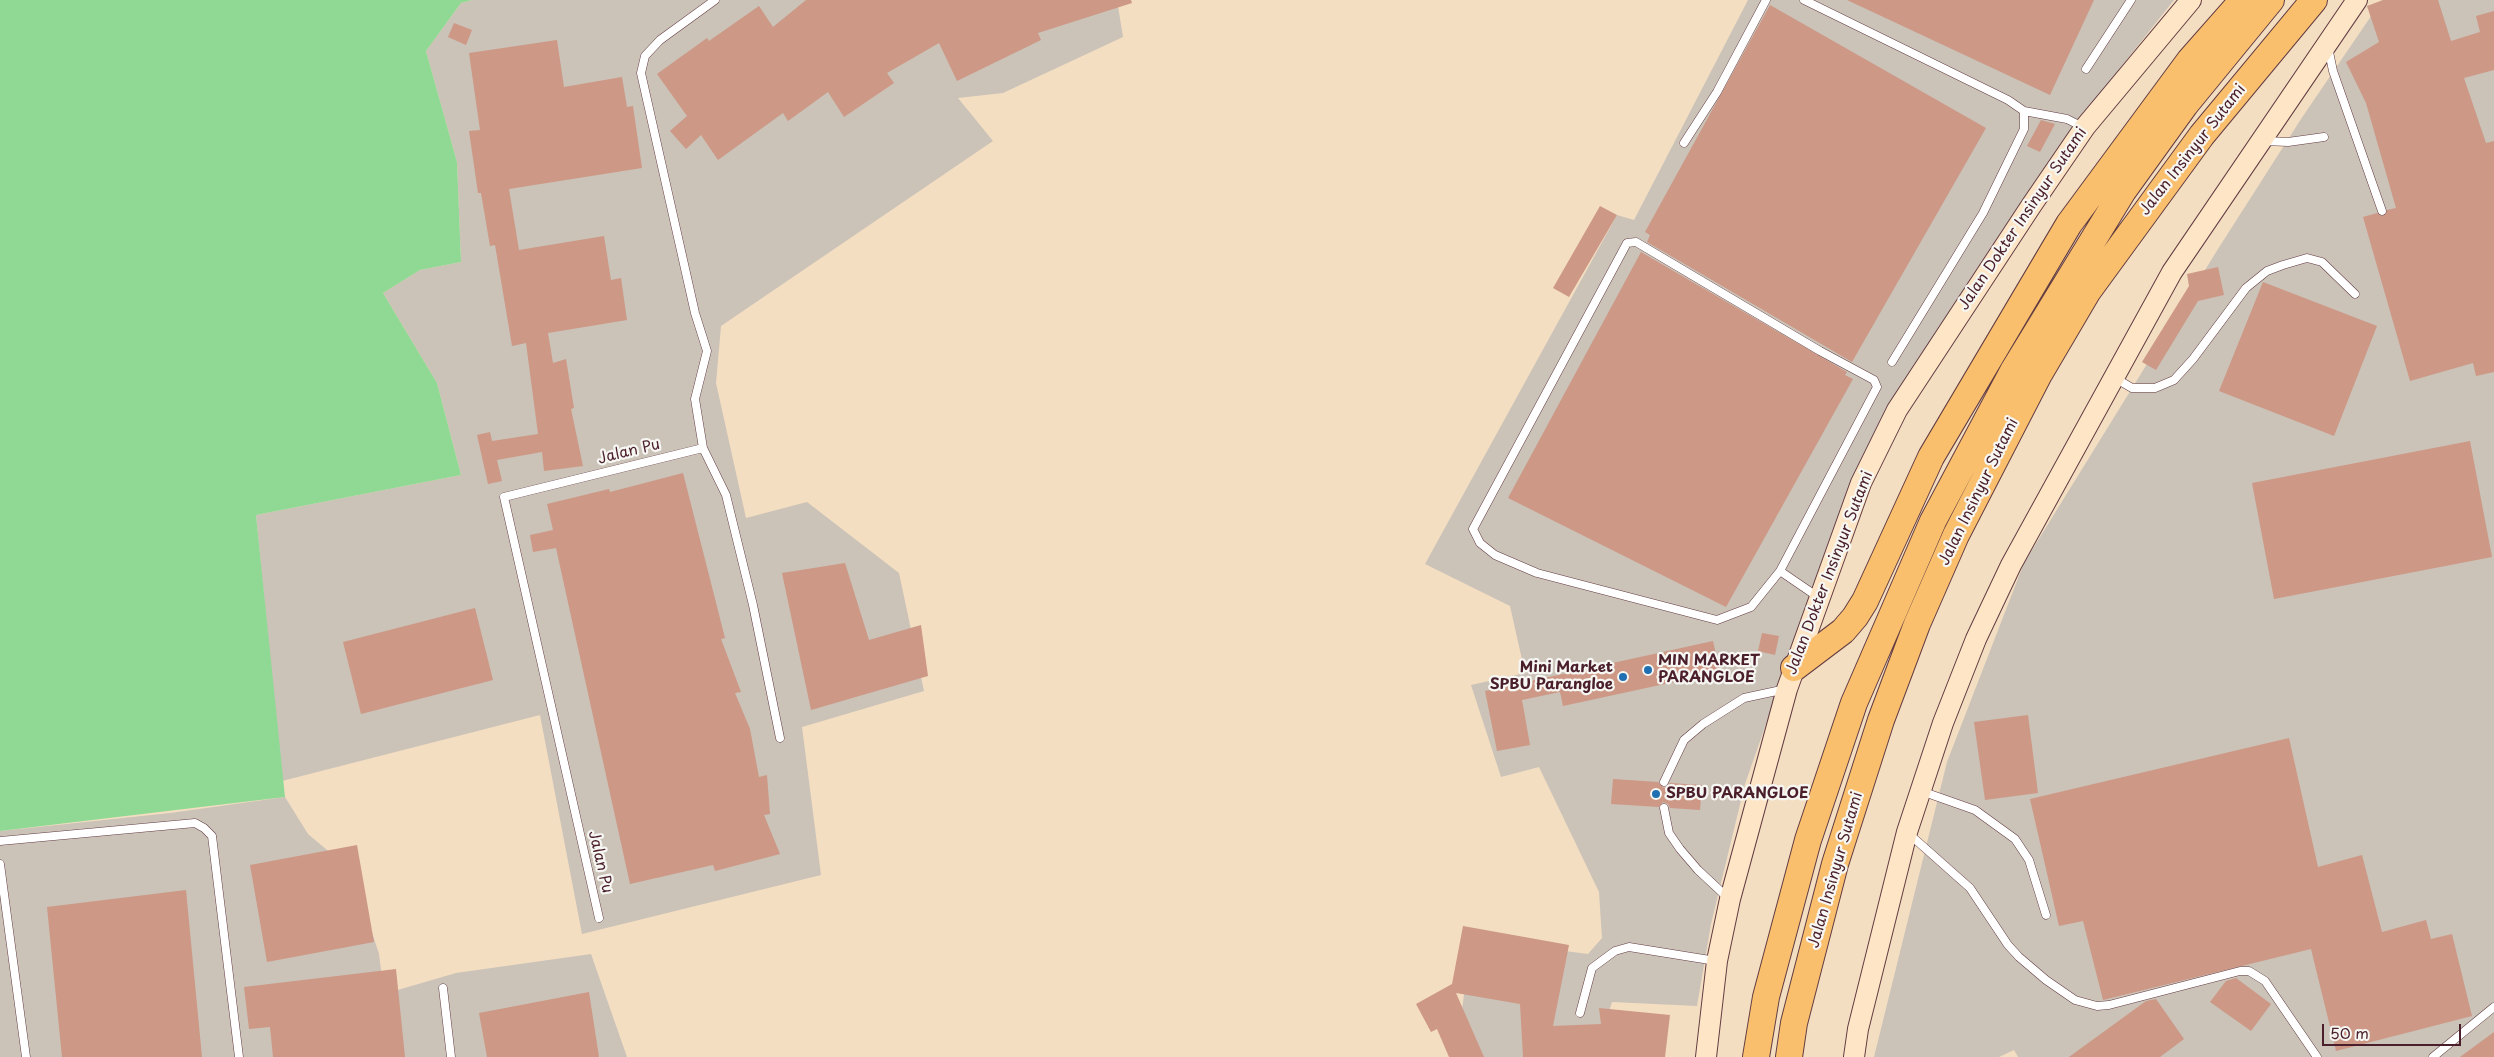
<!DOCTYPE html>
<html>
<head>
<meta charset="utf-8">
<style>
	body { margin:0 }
	#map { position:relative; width:2494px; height:1057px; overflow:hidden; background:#f3dec2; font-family:"Playpen Sans",sans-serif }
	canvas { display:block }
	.scale { position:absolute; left:2322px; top:1024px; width:139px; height:22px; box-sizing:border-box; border:2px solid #4a1f2b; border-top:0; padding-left:6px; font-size:15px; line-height:18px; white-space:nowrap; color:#4a1f2b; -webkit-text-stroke:4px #f6f6f2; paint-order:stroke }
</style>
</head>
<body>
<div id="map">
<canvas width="2494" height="1057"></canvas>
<div class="scale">50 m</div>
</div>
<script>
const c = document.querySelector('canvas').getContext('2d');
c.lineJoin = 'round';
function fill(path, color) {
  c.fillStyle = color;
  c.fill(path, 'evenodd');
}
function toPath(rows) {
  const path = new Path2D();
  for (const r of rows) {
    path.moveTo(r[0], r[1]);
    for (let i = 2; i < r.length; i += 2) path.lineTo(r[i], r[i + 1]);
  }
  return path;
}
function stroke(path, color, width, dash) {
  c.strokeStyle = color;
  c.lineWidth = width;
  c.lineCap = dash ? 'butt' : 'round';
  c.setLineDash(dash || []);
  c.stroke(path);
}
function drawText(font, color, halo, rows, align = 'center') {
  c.font = font + ' "Playpen Sans",sans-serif';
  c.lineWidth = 4.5;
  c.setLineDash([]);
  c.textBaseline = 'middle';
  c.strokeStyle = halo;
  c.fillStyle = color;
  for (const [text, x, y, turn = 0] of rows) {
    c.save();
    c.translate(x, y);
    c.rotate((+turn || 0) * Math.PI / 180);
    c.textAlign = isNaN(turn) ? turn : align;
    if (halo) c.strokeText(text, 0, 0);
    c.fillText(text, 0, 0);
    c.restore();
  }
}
fill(toPath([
	[472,0,1117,0,1123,37,1003,93,958,98,993,141,721,326,716,383,746,518,807,502,899,573,924,691,802,727,821,875,582,934,540,715,282,781,256,515,461,475,437,383,383,293,420,270,461,262,457,162,426,51,461,3],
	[1748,0,2174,0,2120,68,2057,158,1907,382,1851,481,1745,784,1711,924,1697,1006,1612,1002,1601,1037,1601,1057,1482,1057,1461,1016,1472,939,1588,954,1602,938,1599,892,1539,767,1501,777,1471,685,1525,673,1510,606,1425,564,1617,215,1634,220],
	[2382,0,2494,0,2494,1057,2018,1057,2014,1050,1999,1057,1874,1057,1947,762,2024,563,2218,249,2301,119],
	[285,797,308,834,352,871,379,954,384,994,456,973,591,954,627,1057,0,1057,0,831,170,813]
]), '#cbc2b8');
fill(toPath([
	[0,0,472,0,461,3,426,51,457,162,461,262,420,270,383,293,437,383,461,475,256,515,285,797,0,831]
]), '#90d994');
fill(toPath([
	[806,0,1131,0,1132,3,1038,33,1041,40,957,81,939,43,887,73,894,83,844,117,828,92,788,121,783,113,718,160,701,135,686,149,670,131,687,116,657,74,707,38,709,41,759,6,773,27],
	[1847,0,2094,0,2050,95],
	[2383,0,2438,0,2451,41,2480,32,2476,16,2494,11,2494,70,2464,78,2486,143,2494,141,2494,372,2476,376,2473,363,2410,381,2363,217,2377,213,2383,216,2387,210,2396,208,2366,103,2346,62,2379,42,2367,6],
	[1770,5,1986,128,1852,362,1647,242,1650,235,1645,232],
	[454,23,472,30,466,45,448,37],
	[557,40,564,87,622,77,627,107,633,106,642,168,509,189,519,250,604,236,611,280,621,278,627,320,548,333,553,363,566,359,574,408,571,409,583,466,544,471,542,452,497,460,502,481,488,484,477,435,490,432,492,441,538,434,526,343,512,346,495,245,490,246,481,193,478,193,469,131,480,130,469,53],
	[2041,120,2055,124,2040,152,2027,146],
	[1600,206,1617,215,1569,297,1553,288],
	[1641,252,1847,372,1845,375,1853,379,1726,607,1508,498],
	[2218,267,2224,295,2198,301,2156,370,2142,362,2189,286,2187,274],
	[2263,282,2377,326,2334,436,2219,391],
	[2470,441,2492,557,2274,599,2252,483],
	[683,473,725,638,721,639,741,692,735,693,750,729,759,777,767,775,770,814,764,815,780,854,715,871,713,865,630,884,556,548,533,552,530,535,553,530,547,504,609,489,610,492],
	[845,563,869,640,921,625,928,676,811,710,782,573],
	[475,608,493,680,361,714,343,642],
	[1762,633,1779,636,1775,655,1758,651],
	[1713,641,1720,672,1563,706,1560,692,1522,700,1530,745,1497,751,1485,691],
	[2028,715,2038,793,1985,800,1974,722],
	[2289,738,2318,867,2362,855,2382,932,2426,920,2431,939,2452,934,2472,1016,2336,1051,2311,949,2103,1000,2083,921,2059,926,2030,799],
	[1613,779,1658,782,1664,788,1670,783,1702,785,1700,810,1670,808,1668,804,1663,802,1659,807,1611,804],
	[357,845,374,942,267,962,250,865],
	[186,890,202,1057,62,1057,47,907],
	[1463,926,1569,945,1553,1026,1601,1024,1599,1008,1670,1015,1665,1057,1523,1057,1520,1004,1456,993,1484,1057,1449,1057,1437,1029,1431,1032,1416,1004,1452,984],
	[396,969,405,1057,273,1057,270,1027,249,1029,244,987],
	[2236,978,2271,1004,2251,1031,2210,1002,2226,981],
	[589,992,599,1057,487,1057,479,1013],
	[2156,999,2184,1039,2160,1057,2069,1057,2146,1001],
	[2494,1032,2494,1057,2460,1057]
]), '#cd9885');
const lane = toPath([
	[1804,0,2008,100,2024,111,2024,129,1983,213,1892,362],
	[2328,47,2333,71,2382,211],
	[2086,69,2131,0],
	[2024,111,2067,119,2083,127],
	[2264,141,2288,142,2324,137],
	[1684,143,1717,92,1766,0],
	[1636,242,1820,351,1874,380,1877,387,1780,571,1751,607,1717,620,1537,573,1495,555,1480,543,1473,529,1627,243,1636,242],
	[2115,378,2132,388,2155,388,2174,380,2193,359,2246,288,2267,271,2283,265,2307,258,2322,262,2355,294],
	[703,448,726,495,753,605,780,738],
	[1780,571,1818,597],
	[1664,782,1684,740,1703,724,1744,698,1786,689],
	[1921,791,1975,810,2015,839,2029,860,2046,915],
	[1664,808,1669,833,1680,849,1698,870,1728,898],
	[1908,833,1970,888,2008,945,2019,957,2046,980,2075,1000,2097,1006,2109,1005,2240,971,2249,971,2265,981,2317,1057],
	[0,841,195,823,204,828,212,836,239,1057],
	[0,864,26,1057],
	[599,918,504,497,703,448,695,399,707,351,695,313,641,73,645,56,660,40,715,0],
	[443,988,451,1057],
	[1580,1013,1592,968,1615,951,1629,947,1716,961],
	[2433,1057,2494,1007]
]);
const secondary = toPath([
	[1706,1057,1717,961,1730,899,1787,689,1861,483,1897,410,2031,206,2085,127,2191,0],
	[1854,1057,1858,1029,1907,832,1943,723,1976,639,2011,565,2172,272,2357,0]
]);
const highway = toPath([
	[1794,668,1843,631,1855,617,1865,601,1931,457,2069,224,2190,60,2243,0],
	[1756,1057,1766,997,1808,840,1854,703,1933,521,2013,371,2123,191,2185,105,2271,0],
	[1789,1057,1794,1023,1835,864,1881,720,1917,624,1956,535,2038,376,2088,291,2202,135,2314,0]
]);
stroke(lane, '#633c42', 9);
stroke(secondary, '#633c42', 22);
stroke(highway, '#633c42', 28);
stroke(lane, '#fff', 8);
stroke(secondary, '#fde5c5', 20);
stroke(highway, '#f9bf6d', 26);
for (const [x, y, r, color] of [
	[1648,670,5,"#1f6fb2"],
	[1623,677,5,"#1f6fb2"],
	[1656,794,5,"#1f6fb2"]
]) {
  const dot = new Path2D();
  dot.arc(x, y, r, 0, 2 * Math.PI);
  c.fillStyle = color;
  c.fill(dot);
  stroke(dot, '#f6f6f2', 2);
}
drawText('15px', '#4a1f2b', '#f6f6f2', [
	["Jalan Insinyur Sutami",2193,150,-52],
	["Jalan Dokter Insinyur Sutami",2023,219,-56],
	["Jalan Pu",629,452,-14],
	["Jalan Insinyur Sutami",1979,492,-64],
	["Jalan Dokter Insinyur Sutami",1830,573,-69],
	["Jalan Pu",600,862,77],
	["Jalan Insinyur Sutami",1836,870,-74]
]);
drawText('bold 15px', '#4a1f2b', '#f6f6f2', [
	["MIN MARKET",1658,661],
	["PARANGLOE",1658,678],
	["Mini Market",1613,668,"right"],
	["SPBU Parangloe",1613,685,"right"],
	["SPBU PARANGLOE",1666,794]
], 'left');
</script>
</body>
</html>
